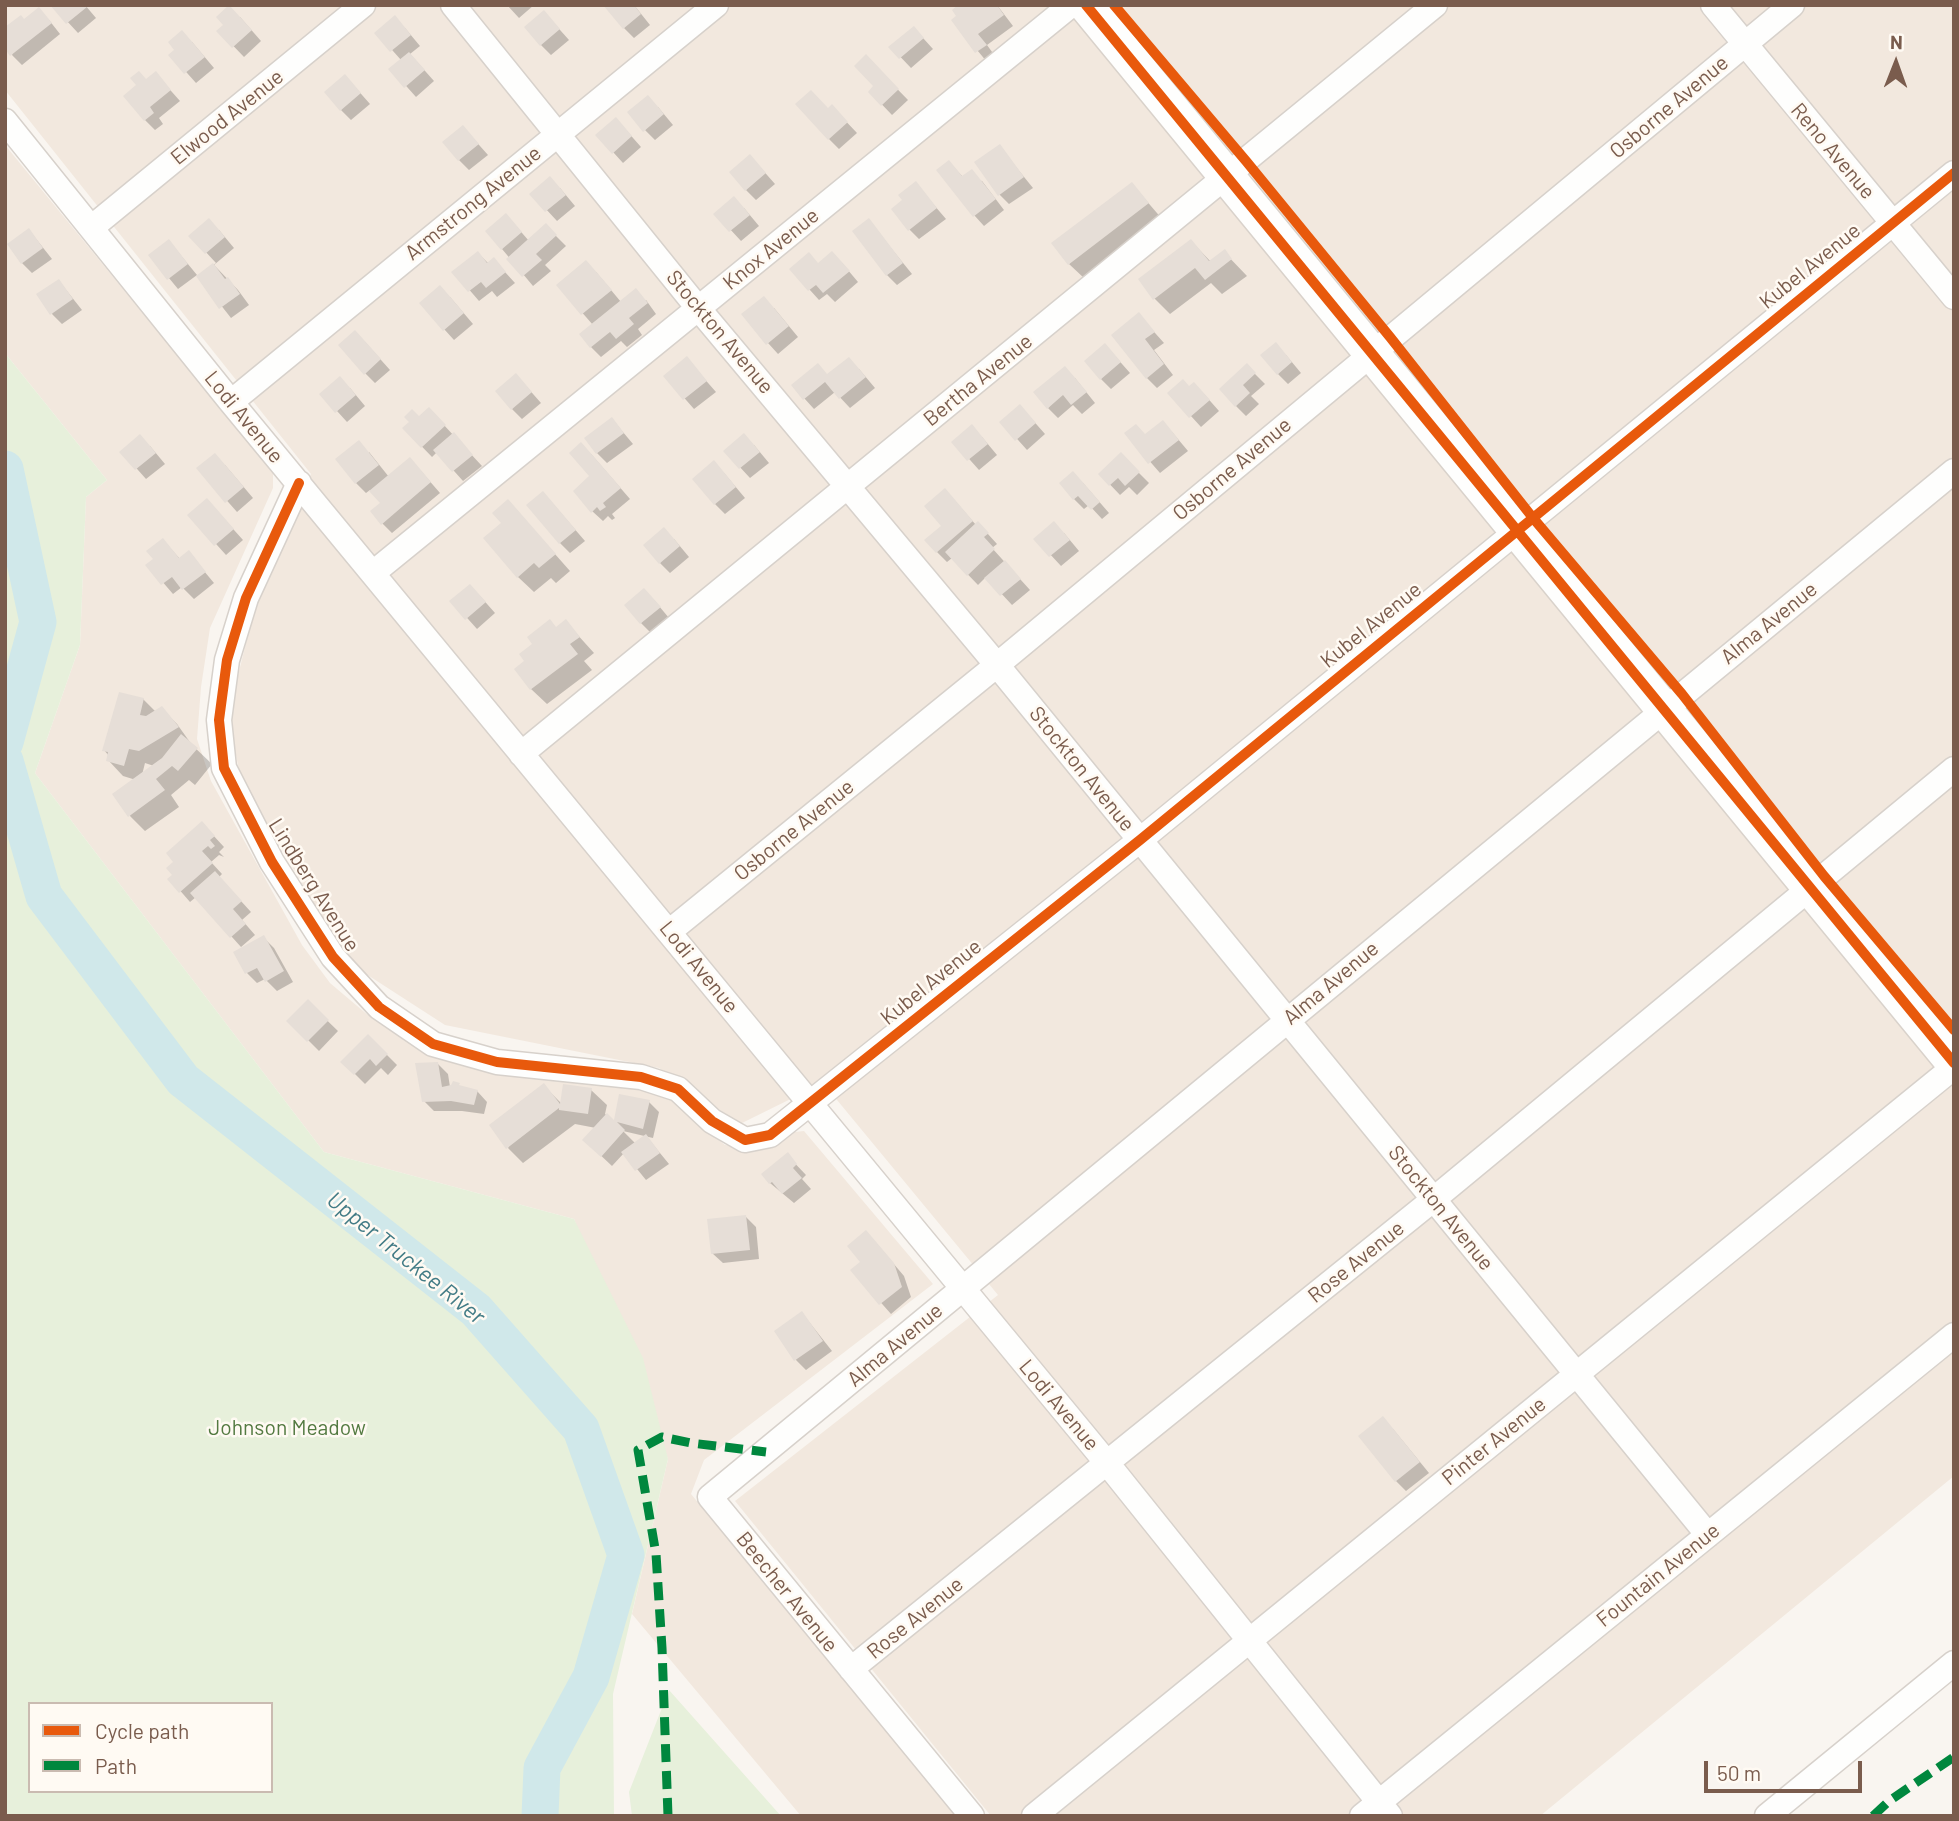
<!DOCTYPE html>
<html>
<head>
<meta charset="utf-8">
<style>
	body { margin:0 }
	#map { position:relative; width:1959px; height:1821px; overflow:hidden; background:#f9f5f0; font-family:Barlow,sans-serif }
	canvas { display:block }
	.frame { position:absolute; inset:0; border:7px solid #7a5c4d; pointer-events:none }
	.legend { position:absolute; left:28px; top:1702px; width:245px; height:91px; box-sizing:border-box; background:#fffaf3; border:2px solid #cabbb1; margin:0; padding:9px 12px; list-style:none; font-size:21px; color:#7a5c4d }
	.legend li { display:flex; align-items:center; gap:14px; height:35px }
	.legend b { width:35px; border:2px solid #cabbb1 }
	.north { position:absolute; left:1861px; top:28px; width:70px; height:70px; -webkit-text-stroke:5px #fffaf3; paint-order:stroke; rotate:1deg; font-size:19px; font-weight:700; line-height:28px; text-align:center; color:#7a5c4d }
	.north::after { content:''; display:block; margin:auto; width:24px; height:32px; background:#7a5c4d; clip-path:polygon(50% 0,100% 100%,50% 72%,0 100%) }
	.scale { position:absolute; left:1704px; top:1761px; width:158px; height:32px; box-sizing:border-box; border:4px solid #7a5c4d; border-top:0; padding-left:9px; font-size:21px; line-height:24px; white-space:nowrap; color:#7a5c4d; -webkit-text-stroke:5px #fffaf3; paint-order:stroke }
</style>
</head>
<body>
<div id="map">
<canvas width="1959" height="1821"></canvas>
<div class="frame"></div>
<ul class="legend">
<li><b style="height:9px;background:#e8590c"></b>Cycle path</li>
<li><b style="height:9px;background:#00873e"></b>Path</li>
</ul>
<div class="north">N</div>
<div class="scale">50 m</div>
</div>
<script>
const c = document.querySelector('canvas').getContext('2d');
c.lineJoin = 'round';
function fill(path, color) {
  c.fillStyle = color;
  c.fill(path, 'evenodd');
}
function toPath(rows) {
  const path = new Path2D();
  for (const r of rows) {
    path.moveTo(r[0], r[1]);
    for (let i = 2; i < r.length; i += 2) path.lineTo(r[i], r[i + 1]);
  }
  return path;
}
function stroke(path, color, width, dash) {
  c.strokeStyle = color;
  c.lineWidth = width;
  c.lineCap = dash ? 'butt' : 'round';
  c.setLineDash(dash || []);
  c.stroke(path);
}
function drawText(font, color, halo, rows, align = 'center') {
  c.font = font + ' Barlow,sans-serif';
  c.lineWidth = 5;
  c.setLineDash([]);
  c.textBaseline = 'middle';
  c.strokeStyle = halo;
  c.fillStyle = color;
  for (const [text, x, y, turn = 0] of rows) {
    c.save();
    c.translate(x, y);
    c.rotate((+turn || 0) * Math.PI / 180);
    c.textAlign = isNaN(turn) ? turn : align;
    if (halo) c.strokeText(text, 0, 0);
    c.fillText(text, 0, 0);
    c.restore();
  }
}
fill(toPath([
	[5,5,1954,5,1954,1476,1540,1816,991,1816,735,1501,998,1295,823,1083,740,1124,659,1068,445,1025,349,963,241,780,228,716,262,578,311,474,5,90],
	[5,145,273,472,273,488,210,628,201,687,197,739,211,781,302,945,330,983,369,1016,418,1041,638,1085,670,1096,701,1126,725,1145,745,1146,786,1133,804,1131,933,1284,704,1460,691,1494,959,1816,801,1816,632,1614,668,1459,574,1219,324,1152,35,773,80,645,86,497,107,480,5,353]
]), '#f2e8de');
fill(toPath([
	[5,353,107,480,86,497,80,645,35,773,324,1152,574,1219,643,1358,668,1459,613,1694,614,1816,5,1816],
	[30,1704,271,1704,271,1791,30,1791],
	[669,1690,781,1816,632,1816,629,1792]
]), '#e7f0db');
fill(toPath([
	[85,5,96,18,78,33,53,6],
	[507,5,534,5,519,18],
	[634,5,650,25,634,38,624,28],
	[963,5,997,5,1013,26,987,45,995,56,987,62,953,21,959,17],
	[544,12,569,40,551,55,541,45],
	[240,17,261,41,244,57,219,31],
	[49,20,60,34,22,65,12,55,24,21],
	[405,28,420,46,410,54,434,81,416,97,391,69,401,60,377,33],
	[923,38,933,49,911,68,891,47],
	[192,42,214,68,196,83,171,55],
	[866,57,908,100,892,115,870,92,876,87],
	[156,74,180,101,159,118,163,124,155,130,145,120,147,81],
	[355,87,370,104,351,120,341,110],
	[658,107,673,125,655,140,645,130],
	[828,110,839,114,857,133,839,149,829,139],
	[626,130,641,147,623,163,613,152],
	[472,137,488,155,469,170,459,160],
	[999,146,1033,188,1009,204,999,194],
	[949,162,963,177,982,181,1004,210,984,226,974,215],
	[760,167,775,184,756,200,746,190],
	[916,184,946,219,919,239,909,229,904,201],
	[1132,184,1163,220,1085,279,1069,264],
	[560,188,575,206,557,221,532,194],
	[744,208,759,226,741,241,716,214],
	[869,221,912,274,897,285,887,275],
	[516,226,529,241,546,226,566,246,545,265,551,271,533,286,502,249],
	[29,230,52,259,32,273,22,263],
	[219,230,234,248,214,265,238,290,249,305,231,318,198,276,216,263,191,236],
	[169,241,197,275,178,289,150,255],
	[1191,241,1211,262,1224,252,1247,276,1222,294,1211,283,1170,314,1154,298],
	[478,253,489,264,494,260,515,283,497,297,492,291,479,301,454,272],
	[842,263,858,282,835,302,827,294,819,300,791,269],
	[596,272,621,302,646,300,656,314,638,329,642,335,627,347,621,341,601,357,591,347,593,325,558,285],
	[59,281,82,310,62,324,52,314],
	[450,297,473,324,454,340,444,329],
	[774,308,798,337,778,354,768,343],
	[1139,315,1164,343,1154,350,1173,375,1157,388,1147,378],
	[365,342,390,370,375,383,365,373],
	[1286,355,1301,373,1288,384,1278,374],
	[1115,356,1130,373,1111,389,1101,379],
	[687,359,716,392,694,409,665,376],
	[1247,366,1265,384,1251,396,1259,404,1246,416,1236,406],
	[859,369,875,388,850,408,835,392,814,409,804,398,828,375],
	[1075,378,1095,403,1082,414,1073,405,1058,418,1048,408],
	[526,386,541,403,522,419,512,409],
	[350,388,365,406,347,422,337,411],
	[1189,388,1204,394,1219,411,1201,427,1170,393],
	[429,409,482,466,463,481,437,452,432,457,404,428],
	[1030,417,1045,434,1027,450,1002,422],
	[612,419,633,444,607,463,597,453],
	[1172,432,1188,451,1160,473,1126,434,1146,436],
	[982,437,997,455,979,470,954,442],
	[754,445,769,463,750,478,725,451],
	[150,446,165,464,146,479,122,452],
	[369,452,389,477,420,470,440,493,392,533,382,523,382,503,370,490,366,493,356,483],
	[591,454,630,499,612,514,615,518,612,520,608,516,603,521,592,511],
	[1121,455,1149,483,1137,495,1129,487,1120,495,1100,474],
	[225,465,253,498,237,512,199,469],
	[724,473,745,498,725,514,715,504],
	[1083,483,1109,513,1102,519,1089,505,1084,509,1074,499],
	[508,501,570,571,556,583,551,578,534,592,518,577,503,523],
	[955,501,976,525,978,523,997,544,992,548,1030,590,1012,605,986,577,978,585,952,558,947,562,937,552,944,526],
	[553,504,585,541,570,553,560,543],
	[217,511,243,540,226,555,190,515],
	[1064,533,1079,551,1061,566,1036,539],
	[674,539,689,557,670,573,660,563],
	[163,540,180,559,189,553,214,583,194,599,182,587,173,594,148,565,155,559],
	[480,596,495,613,477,629,452,601],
	[654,600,669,618,651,633,641,623],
	[566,622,594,653,584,661,592,670,547,704,531,689],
	[143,699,156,712,161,708,177,724,192,745,212,764,195,785,189,780,171,795,179,807,145,831,130,816,136,780,123,776,108,760,109,756,104,750],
	[145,763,154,766,142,775],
	[212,834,224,847,219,852,224,857,219,855,211,862,222,874,219,877,251,912,242,920,255,935,241,947,196,897,190,902,170,879],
	[263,937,274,948,293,982,277,991,265,979,257,983,247,973,235,953],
	[308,1002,338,1031,319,1051,289,1021],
	[368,1036,397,1065,388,1075,381,1068,365,1084,343,1062],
	[437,1063,448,1074,450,1087,477,1091,487,1102,484,1114,462,1111,434,1111,424,1101],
	[544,1086,562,1104,591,1090,607,1105,605,1114,615,1123,649,1102,659,1112,653,1138,623,1131,636,1144,646,1136,669,1164,646,1180,624,1153,612,1166,595,1150,596,1128,575,1124,523,1163,508,1148],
	[787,1155,806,1175,802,1179,811,1189,794,1203,770,1183],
	[746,1217,756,1227,759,1259,723,1263,712,1253],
	[876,1243,904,1276,911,1297,891,1314,853,1271,863,1262],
	[802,1313,832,1351,806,1370,796,1360],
	[1393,1429,1429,1473,1406,1491,1396,1481]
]), '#0003');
stroke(toPath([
	[5,469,38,622,5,742],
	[5,761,44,896,183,1080,476,1310,581,1429,626,1555,591,1677,542,1768,540,1816]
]), '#d0e8ea', 37);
fill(toPath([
	[50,5,86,5,87,7,66,24],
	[229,5,252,30,232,48,216,31,223,25,216,17],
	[603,5,634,5,641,14,623,29],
	[958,5,997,5,1004,15,978,34,987,45,975,53,951,20,956,16,952,10],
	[39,7,52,23,10,56,5,49,5,27,21,15,24,19],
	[544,10,560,29,540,46,524,27],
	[395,15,411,35,390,52,374,33],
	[914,26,924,38,899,59,888,47],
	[182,30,205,57,184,74,168,55,174,50,168,42],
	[409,52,425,70,404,88,388,69],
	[866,54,899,89,881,106,868,92,873,86,854,66],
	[139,71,146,79,156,71,171,90,150,107,154,113,144,121,123,96,136,85,130,78],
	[345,74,361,93,340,111,324,92],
	[811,90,828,108,832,104,848,122,828,140,795,104],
	[648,95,664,114,643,132,627,112],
	[616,117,632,136,612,154,595,135],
	[463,125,479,144,458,161,442,142],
	[1000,144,1024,177,998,196,974,162],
	[750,154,766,173,745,191,729,172],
	[949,160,962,176,972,169,996,199,973,217,936,170],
	[550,176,566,195,545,212,529,194],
	[916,181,937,208,908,231,891,209,902,200,898,195],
	[1132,182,1149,203,1068,265,1051,243],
	[734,196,750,215,729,232,713,214],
	[506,213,522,232,501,250,485,231],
	[209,218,225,237,205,254,188,236],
	[869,218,903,263,886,276,852,231],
	[546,223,557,235,536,254,542,260,522,277,506,259],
	[29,228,43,248,21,264,7,244],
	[169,239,188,264,167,280,148,255],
	[1191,239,1209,261,1225,249,1232,259,1205,280,1195,268,1153,300,1138,279],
	[478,251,487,263,494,257,506,272,486,288,481,282,468,292,451,272],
	[832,251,850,271,823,293,816,285,808,291,789,269,809,252,818,263],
	[586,260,612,290,581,315,556,285],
	[213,263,225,279,228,277,240,294,219,309,196,276],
	[59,279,73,299,50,315,36,294],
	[440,285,464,313,443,331,419,303],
	[636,288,648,303,629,318,634,324,616,339,610,332,590,348,579,334],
	[764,296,789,326,766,345,741,314],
	[1139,312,1155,332,1145,339,1164,364,1146,379,1111,335],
	[355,330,381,359,364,375,338,345],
	[1276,342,1292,362,1277,375,1260,355],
	[1105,343,1121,362,1100,380,1084,361],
	[687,356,707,381,683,400,663,376],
	[849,357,866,377,839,399,825,382,803,400,791,385,818,363,827,374],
	[1247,363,1256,373,1243,385,1250,393,1235,407,1219,389],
	[1065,366,1087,392,1071,405,1063,395,1047,409,1033,392],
	[516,373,532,392,511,410,495,391],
	[340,376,356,395,335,413,319,394],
	[1183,379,1189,386,1194,382,1210,400,1189,418,1167,393],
	[1020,404,1036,423,1015,441,999,422],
	[429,407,446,425,421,448,402,428,409,422,404,417,412,409,419,416],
	[612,417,624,433,596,454,584,438],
	[1163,420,1179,440,1148,464,1124,433,1136,424,1145,434],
	[972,424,988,444,967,461,951,442],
	[454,432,473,455,452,472,433,450],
	[744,433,760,452,739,469,723,451],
	[140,434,156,453,135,470,119,452],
	[359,440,379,465,355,484,335,459],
	[581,442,621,488,603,503,606,507,600,511,597,507,591,513,573,491,589,476,569,453],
	[1121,452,1140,472,1125,486,1118,478,1109,486,1098,474],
	[215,453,244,487,225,503,196,468],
	[410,457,431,482,381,525,370,511,380,503,369,491],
	[714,460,736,487,714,505,692,479],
	[1073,471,1100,502,1091,510,1078,496,1073,500,1059,483],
	[945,488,973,521,936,553,924,540,941,526,924,506],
	[543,491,576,530,559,544,526,505],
	[207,498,234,529,214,546,187,515],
	[508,499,556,554,539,568,534,563,517,578,483,538,501,523,492,513],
	[978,521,989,533,984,537,995,549,967,576,945,552],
	[1054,521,1070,540,1049,557,1033,539],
	[664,527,680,546,659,564,643,545],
	[163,538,179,558,189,550,206,572,182,590,172,577,161,585,145,565,153,559,146,551],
	[1005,560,1021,579,1000,596,984,578],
	[470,584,486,602,465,620,449,601],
	[644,588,661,607,640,624,624,605],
	[550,619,556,627,566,619,580,637,570,644,578,654,530,690,514,669,524,661,519,654,532,644,527,637],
	[119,692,144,698,140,715,146,716,162,706,179,727,139,751,129,749,124,766,106,761,108,752,102,751],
	[181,734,198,748,178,771,172,766,156,779,165,790,128,817,112,794,162,758],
	[202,821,215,836,210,840,215,846,211,849,208,846,202,851,213,863,179,893,167,879,172,875,166,868,173,862,166,853],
	[215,871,242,901,233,909,246,924,230,938,190,893],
	[264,935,284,971,265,982,257,968,245,974,233,952],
	[308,999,329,1020,307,1042,286,1021],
	[368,1034,388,1054,376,1066,370,1059,354,1075,340,1062],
	[438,1062,442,1087,451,1085,453,1081,460,1083,459,1085,478,1090,474,1105,451,1101,422,1102,415,1063],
	[544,1083,560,1104,563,1084,592,1088,588,1114,559,1110,559,1108,506,1149,489,1125],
	[619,1094,650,1100,643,1129,617,1122,625,1130,601,1157,582,1140,607,1113,614,1120],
	[646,1134,660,1153,635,1171,621,1152],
	[788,1152,797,1164,793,1168,802,1178,782,1194,772,1182,769,1184,761,1174],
	[746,1215,750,1250,711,1254,707,1219],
	[866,1230,894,1263,902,1287,879,1305,850,1270,860,1262,847,1246],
	[802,1311,823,1341,794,1361,774,1331],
	[1383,1416,1420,1462,1395,1482,1358,1436]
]), '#e6ded7');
const street = toPath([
	[453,5,698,308,997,665,1708,1535],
	[1713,5,1954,297],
	[5,121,231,402,1107,1463,1390,1816],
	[91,228,363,5],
	[231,402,716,5],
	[299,483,246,598,227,660,219,720,224,768,272,862,333,957,379,1007,433,1044,497,1062,641,1077,678,1089,712,1121,745,1140,770,1135,1140,840,1954,173],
	[373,573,1071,5],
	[521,754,1435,5],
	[670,931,997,665,1792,5],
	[851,1669,1434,1199,1954,769],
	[972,1816,710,1497,1954,471],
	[1034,1816,1954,1067],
	[1362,1816,1954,1335],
	[1767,1816,1954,1663]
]);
const secondary = toPath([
	[1086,5,1954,1063]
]);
stroke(street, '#d7d1cb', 27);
stroke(secondary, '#d9d2cb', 38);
stroke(street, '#fefefd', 24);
stroke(secondary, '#fefefd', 35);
stroke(toPath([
	[668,1816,662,1648,656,1554,638,1450,662,1437,691,1443,766,1452],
	[1873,1816,1889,1801,1954,1757]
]), '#00873e', 9, [18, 9]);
stroke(toPath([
	[1086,5,1954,1063],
	[1114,5,1246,161,1390,337,1533,518,1682,694,1824,876,1954,1030],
	[299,483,246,598,227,660,219,720,224,768,272,862,333,957,379,1007,433,1044,497,1062,641,1077,678,1089,712,1121,745,1140,770,1135,1140,840,1954,173]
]), '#e8590c', 10);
drawText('21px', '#7a5c4d', '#fffaf3', [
	["Osborne Avenue",1669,107,-40],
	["Elwood Avenue",227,117,-39],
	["Reno Avenue",1833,151,50],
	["Armstrong Avenue",473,203,-39],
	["Knox Avenue",771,249,-39],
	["Kubel Avenue",1810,266,-39],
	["Stockton Avenue",720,332,50],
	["Bertha Avenue",978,380,-39],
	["Lodi Avenue",244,417,51],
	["Osborne Avenue",1232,469,-40],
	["Alma Avenue",1769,623,-39],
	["Kubel Avenue",1371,625,-39],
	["Stockton Avenue",1082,769,51],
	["Osborne Avenue",794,830,-39],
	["Lindberg Avenue",314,885,58],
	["Lodi Avenue",699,967,51],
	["Kubel Avenue",931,982,-39],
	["Alma Avenue",1331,983,-40],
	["Stockton Avenue",1441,1208,51],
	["Rose Avenue",1356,1262,-39],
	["Alma Avenue",895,1345,-40],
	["Lodi Avenue",1059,1405,50],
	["Pinter Avenue",1494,1441,-39],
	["Fountain Avenue",1658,1575,-39],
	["Beecher Avenue",787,1592,51],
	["Rose Avenue",915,1618,-39]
]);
drawText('21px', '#537a41', '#fffaf3', [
	["Johnson Meadow",287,1428]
]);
drawText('italic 23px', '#437c86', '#fffaf3', [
	["Upper Truckee River",406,1258,39]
]);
</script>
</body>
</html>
